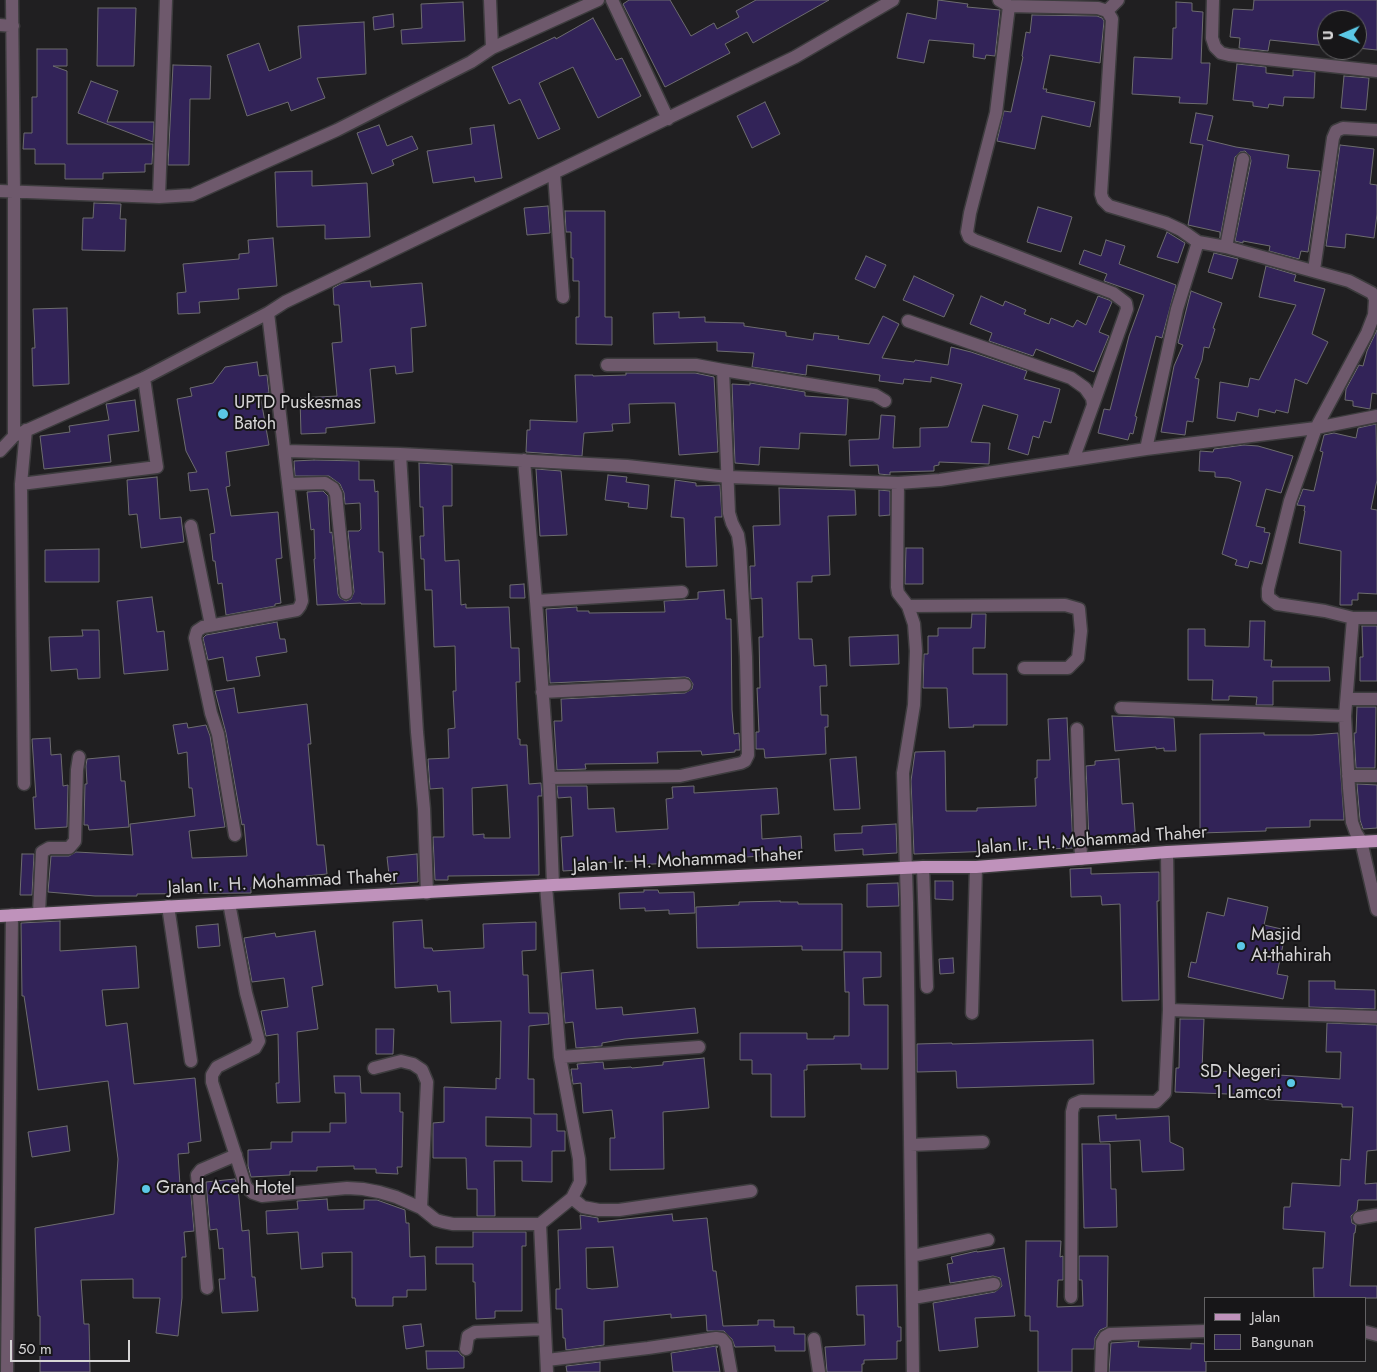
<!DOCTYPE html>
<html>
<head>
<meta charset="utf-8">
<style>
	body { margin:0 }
	#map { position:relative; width:1377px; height:1372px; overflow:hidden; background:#201f21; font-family:Jost,sans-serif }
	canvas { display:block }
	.legend { position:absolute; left:1204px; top:1297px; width:162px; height:65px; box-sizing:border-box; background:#171618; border:1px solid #636264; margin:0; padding:6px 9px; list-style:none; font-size:15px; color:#d6d5d6 }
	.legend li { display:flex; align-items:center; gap:10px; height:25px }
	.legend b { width:25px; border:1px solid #636264 }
	.north { position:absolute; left:1317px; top:10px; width:50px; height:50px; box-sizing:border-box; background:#171618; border:1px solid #636264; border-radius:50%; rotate:269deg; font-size:14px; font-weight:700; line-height:20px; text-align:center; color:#d6d5d6 }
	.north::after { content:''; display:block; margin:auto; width:18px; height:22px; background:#5bc8e6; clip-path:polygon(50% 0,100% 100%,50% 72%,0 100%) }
	.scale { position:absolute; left:10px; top:1340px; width:120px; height:22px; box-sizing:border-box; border:2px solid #d6d5d6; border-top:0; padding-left:6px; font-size:15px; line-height:18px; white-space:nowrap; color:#d6d5d6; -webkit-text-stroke:4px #171618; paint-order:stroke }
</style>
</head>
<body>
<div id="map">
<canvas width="1377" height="1372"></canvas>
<ul class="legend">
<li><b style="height:6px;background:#bf92bb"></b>Jalan</li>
<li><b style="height:14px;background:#322358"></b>Bangunan</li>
</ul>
<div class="north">U</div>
<div class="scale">50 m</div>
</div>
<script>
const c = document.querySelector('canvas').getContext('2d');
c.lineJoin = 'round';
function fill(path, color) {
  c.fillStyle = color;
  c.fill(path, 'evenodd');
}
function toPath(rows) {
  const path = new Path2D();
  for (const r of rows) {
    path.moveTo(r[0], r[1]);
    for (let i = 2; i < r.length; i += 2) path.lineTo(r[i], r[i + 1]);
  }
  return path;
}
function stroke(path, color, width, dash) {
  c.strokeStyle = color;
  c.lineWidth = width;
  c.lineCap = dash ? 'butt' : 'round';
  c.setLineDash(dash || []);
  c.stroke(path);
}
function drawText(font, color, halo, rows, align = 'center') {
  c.font = font + ' Jost,sans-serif';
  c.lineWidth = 4;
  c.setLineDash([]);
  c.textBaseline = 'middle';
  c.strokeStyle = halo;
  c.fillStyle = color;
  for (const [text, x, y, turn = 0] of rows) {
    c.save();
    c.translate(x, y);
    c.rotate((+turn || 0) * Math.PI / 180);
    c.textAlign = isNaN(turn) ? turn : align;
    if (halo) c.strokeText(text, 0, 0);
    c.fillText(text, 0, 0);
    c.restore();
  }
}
const building = toPath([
	[629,0,670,0,691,36,714,23,717,29,739,17,736,11,756,0,829,0,753,43,747,32,725,44,730,53,665,87,623,4,629,0],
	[938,0,968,4,967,7,1000,10,995,56,986,55,985,59,973,57,974,44,929,40,924,63,897,58,907,13,936,19,938,0],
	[1254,0,1377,0,1377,50,1357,48,1357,20,1327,20,1327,46,1270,40,1268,51,1239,48,1240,38,1230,37,1233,9,1253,10,1254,0],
	[463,2,465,41,402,44,401,30,422,28,421,4,463,2],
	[1176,2,1192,3,1192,11,1203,12,1201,63,1210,63,1207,104,1179,103,1180,97,1132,94,1134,57,1172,59,1173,28,1176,28,1176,2],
	[98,8,136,8,134,66,97,66,98,8],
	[393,14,394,27,374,30,373,17,393,14],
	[1032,15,1097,16,1102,18,1104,21,1100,63,1050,55,1043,89,1047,89,1046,92,1095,102,1090,127,1042,116,1035,149,997,141,1004,111,1011,112,1023,57,1022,56,1026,32,1030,33,1032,15],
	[593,18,616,60,622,58,641,96,598,118,573,67,539,83,560,129,538,139,520,99,509,104,492,67,555,37,556,39,593,18],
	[364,22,366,74,317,78,325,98,291,111,288,102,247,116,227,55,259,43,269,71,301,58,298,26,364,22],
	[37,49,67,49,67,66,53,66,67,71,67,144,153,144,152,164,145,164,145,172,103,173,103,179,65,179,65,164,35,164,35,149,23,149,24,133,32,133,32,97,37,97,37,49],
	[1237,64,1266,67,1266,73,1293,76,1293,70,1315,72,1314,98,1284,97,1283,106,1269,104,1268,108,1253,106,1253,102,1233,100,1237,64],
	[173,65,211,66,210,99,190,99,189,165,168,165,173,65],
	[1344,76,1369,78,1366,110,1341,108,1344,76],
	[91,81,118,91,107,122,154,122,153,142,78,113,91,81],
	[765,102,780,134,752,148,737,116,765,102],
	[1196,113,1213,116,1207,140,1236,147,1289,155,1287,168,1320,171,1308,252,1301,251,1299,259,1269,251,1270,246,1243,241,1243,243,1235,241,1251,161,1250,156,1245,151,1240,152,1235,157,1220,238,1220,232,1188,225,1203,145,1190,143,1196,113],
	[379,125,387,146,412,136,418,149,392,160,394,165,372,174,357,133,379,125],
	[494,125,502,178,475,182,474,177,433,183,427,151,472,144,470,128,494,125],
	[1340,145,1374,149,1370,184,1377,185,1377,214,1374,238,1346,234,1345,248,1326,246,1340,145],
	[312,171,312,186,367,183,370,237,325,239,325,225,277,227,275,172,312,171],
	[94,203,121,204,120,219,126,219,125,251,82,250,83,218,93,218,94,203],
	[548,206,550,233,527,235,524,208,548,206],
	[1038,207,1072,217,1061,252,1027,242,1038,207],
	[565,211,605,211,605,317,612,317,612,345,576,344,576,317,579,317,579,281,573,281,573,258,571,258,571,232,566,232,565,211],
	[1167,232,1185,243,1178,263,1157,257,1167,232],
	[273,238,277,286,238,289,239,299,199,302,200,313,178,314,177,293,186,292,183,264,239,259,239,254,249,253,248,240,273,238],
	[1106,240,1125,246,1119,264,1176,285,1162,338,1156,336,1135,416,1137,417,1133,434,1130,433,1128,440,1098,433,1104,409,1110,410,1129,336,1144,295,1104,281,1107,274,1079,264,1084,250,1101,256,1106,240],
	[1214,253,1238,259,1232,279,1208,272,1214,253],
	[866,256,886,265,875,288,855,279,866,256],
	[1266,266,1296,275,1294,281,1325,289,1312,334,1328,342,1307,384,1295,379,1288,413,1276,410,1275,413,1259,409,1258,417,1237,412,1235,421,1217,418,1220,382,1248,387,1250,378,1259,380,1296,305,1259,297,1266,266],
	[914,276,954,295,944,317,903,300,914,276],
	[370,281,371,287,422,283,426,326,411,328,413,372,396,374,395,366,370,369,375,423,326,428,326,433,301,434,300,398,337,396,332,343,342,342,339,305,334,305,333,288,342,283,370,281],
	[1191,291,1222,303,1213,328,1215,329,1209,348,1204,347,1202,360,1195,378,1199,379,1193,422,1187,421,1185,435,1161,432,1174,366,1183,345,1178,343,1191,291],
	[981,296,1003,306,1005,301,1026,310,1024,314,1049,324,1051,318,1073,327,1077,320,1086,325,1098,296,1109,300,1112,302,1099,332,1109,336,1094,372,1036,349,1033,356,989,341,992,333,970,324,981,296],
	[67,308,69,384,33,386,32,348,35,348,33,309,67,308],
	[679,312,679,318,705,317,705,322,744,323,744,326,786,332,786,336,813,340,814,333,839,336,838,339,869,344,883,316,899,324,882,358,914,362,915,360,948,365,951,347,971,352,1027,371,1024,379,1060,389,1051,423,1044,421,1039,438,1033,436,1028,455,1008,449,1018,415,983,405,971,442,990,443,989,464,939,462,939,465,934,466,934,471,890,472,890,475,879,474,878,465,850,466,849,440,879,439,881,415,895,416,893,448,920,447,920,428,948,427,962,384,931,377,931,382,904,379,903,384,879,381,880,375,807,365,806,375,752,367,754,353,717,351,717,342,654,344,653,313,679,312],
	[1377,330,1377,394,1372,393,1370,409,1353,406,1353,401,1345,400,1346,389,1359,365,1363,366,1367,351,1377,330],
	[257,362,259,376,267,375,269,393,260,394,269,445,226,452,230,486,226,487,231,516,278,512,282,558,276,559,281,603,275,604,275,606,226,615,222,583,218,584,215,561,213,561,210,534,215,533,208,489,190,491,188,473,197,472,186,451,177,399,192,396,190,388,213,383,225,367,257,362],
	[626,373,695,373,714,377,718,452,679,455,675,403,663,403,629,404,630,423,612,424,613,431,584,433,582,456,526,452,527,430,530,430,530,420,577,422,575,375,593,375,593,376,626,375,626,373],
	[750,383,805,392,805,396,848,399,846,435,800,433,799,449,760,447,759,465,735,463,732,384,750,385,750,383],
	[135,400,139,431,108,435,111,462,44,469,40,436,70,432,69,426,109,420,106,404,135,400],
	[1376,424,1377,480,1371,509,1377,510,1377,594,1358,593,1358,600,1352,600,1352,605,1340,605,1341,551,1299,543,1305,511,1304,511,1305,506,1297,505,1303,489,1314,491,1323,452,1320,451,1324,435,1334,433,1356,438,1358,428,1376,424],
	[1244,445,1258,446,1293,456,1281,493,1266,489,1256,526,1265,528,1264,532,1270,533,1262,564,1250,561,1248,568,1235,565,1237,560,1222,554,1241,482,1229,478,1215,477,1215,472,1199,471,1200,451,1213,452,1214,449,1244,445],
	[314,460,359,461,359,480,374,480,375,492,378,491,379,552,383,552,385,604,361,604,361,603,317,605,314,559,315,559,314,529,311,530,307,492,323,491,328,496,330,533,332,532,338,594,340,598,346,601,351,599,354,592,348,531,359,531,361,529,360,503,345,504,344,493,340,484,329,476,295,476,294,461,314,460],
	[419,463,452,465,452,506,443,506,445,561,459,560,461,605,466,604,466,608,509,607,511,648,519,648,520,682,516,682,518,739,520,739,520,745,527,745,529,784,541,783,542,796,538,796,538,799,539,875,448,876,448,880,435,880,433,837,444,837,443,788,430,789,428,759,449,758,448,729,455,728,453,691,456,691,455,646,434,647,432,590,425,590,424,559,421,559,420,536,424,536,423,507,420,507,419,463],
	[507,785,510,838,484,838,484,834,473,835,472,788,507,785],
	[536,469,561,471,567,535,540,536,536,469],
	[608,475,627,477,626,482,649,485,647,509,628,507,629,503,605,500,608,475],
	[157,477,160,519,181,517,184,542,141,548,137,514,129,515,127,480,157,477],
	[675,480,696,483,696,486,720,485,722,517,715,517,717,566,686,567,684,518,671,517,675,480],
	[779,488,855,490,856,515,828,516,830,575,812,576,812,582,797,582,799,639,812,639,814,666,826,665,827,686,820,686,821,715,828,715,828,727,825,727,826,754,765,758,764,749,756,749,756,732,759,732,757,688,760,688,759,637,763,637,762,598,751,599,750,566,755,566,753,526,780,525,779,488],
	[879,490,890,491,890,515,879,516,879,490],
	[906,548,923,548,923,584,905,584,906,548],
	[99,549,99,582,45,582,45,550,99,549],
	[524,584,525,598,510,598,510,585,524,584],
	[724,590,726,619,731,619,732,710,734,734,739,733,740,750,735,750,735,752,702,755,701,751,657,752,658,763,585,764,586,769,557,770,554,721,562,721,561,699,685,693,692,689,693,684,689,678,685,677,550,683,546,609,577,607,577,611,589,611,589,613,665,612,664,601,698,599,698,592,724,590],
	[152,597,157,632,164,631,168,670,124,674,117,601,152,597],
	[972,614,986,614,985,648,973,648,973,674,1007,674,1007,725,973,725,974,727,949,728,947,688,923,688,924,654,928,654,928,636,938,636,938,628,971,628,972,614],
	[1250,621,1265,621,1264,660,1272,660,1271,667,1329,667,1330,681,1273,681,1273,705,1256,705,1257,697,1229,696,1229,700,1212,700,1213,680,1188,680,1188,629,1205,629,1205,646,1249,647,1250,621],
	[277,622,280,639,285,639,287,652,256,657,260,676,227,681,223,657,208,660,203,638,206,635,277,622],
	[1362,626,1377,626,1377,681,1360,681,1360,657,1363,657,1362,626],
	[82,630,99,630,100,678,78,679,77,669,51,671,49,637,83,636,82,630],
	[898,635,899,664,850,666,849,637,898,635],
	[234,688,238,713,307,704,311,744,308,744,317,845,324,845,327,874,306,876,306,882,251,887,251,893,137,894,137,896,95,896,48,892,51,856,69,856,76,852,133,855,130,824,195,816,192,788,189,788,187,752,178,754,173,725,187,723,188,728,206,725,210,736,225,827,189,831,192,858,247,856,244,824,242,825,226,733,215,691,234,688],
	[1357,707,1376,707,1375,768,1356,768,1354,733,1356,733,1357,707],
	[1112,716,1174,718,1176,751,1164,751,1164,748,1156,749,1156,747,1115,751,1112,716],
	[1067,718,1073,848,914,854,911,781,915,752,945,751,946,811,977,811,977,808,1036,806,1035,778,1037,778,1037,760,1050,760,1048,719,1067,718],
	[1264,733,1264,735,1312,735,1338,733,1344,820,1310,820,1310,827,1266,828,1266,831,1200,833,1200,734,1264,733],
	[50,738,51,755,61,754,63,786,68,785,67,827,35,829,33,797,36,797,32,739,50,738],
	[119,756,121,781,125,781,129,827,89,830,88,825,84,825,85,784,87,784,86,766,87,759,119,756],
	[856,757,860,809,834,810,830,759,856,757],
	[1119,759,1122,804,1133,803,1136,844,1101,844,1101,841,1089,841,1086,766,1095,765,1095,761,1119,759],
	[1357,784,1377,785,1377,828,1363,829,1360,820,1357,784],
	[557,786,587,786,588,809,614,808,616,832,668,829,666,799,673,798,672,787,694,786,694,793,777,788,779,814,761,815,762,839,801,836,802,853,705,860,705,858,671,861,671,863,635,865,634,861,579,864,579,870,563,871,561,837,573,836,571,797,558,798,557,786],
	[896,824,897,853,863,855,863,849,835,851,834,834,862,833,862,826,896,824],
	[22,854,34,854,32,895,20,895,22,854],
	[417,854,418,882,390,884,387,857,417,854],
	[1091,868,1091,874,1159,872,1159,901,1157,901,1159,1000,1122,1001,1120,904,1102,905,1101,896,1071,897,1070,869,1091,868],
	[935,881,953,881,953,900,935,899,935,881],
	[898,883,899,906,867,907,867,884,898,883],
	[644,890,658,890,659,893,694,892,695,913,669,914,669,910,645,911,645,908,620,909,619,893,644,892,644,890],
	[1228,898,1268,907,1264,925,1286,930,1277,974,1288,976,1283,999,1188,977,1191,962,1196,963,1207,912,1224,916,1228,898],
	[780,901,780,902,798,902,798,904,842,904,842,950,802,950,802,946,697,948,696,907,739,905,739,902,780,901],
	[422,920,424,948,432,948,433,951,484,948,483,924,536,922,536,950,522,951,523,975,528,975,529,1013,548,1013,549,1024,529,1026,528,1079,534,1079,534,1114,557,1114,557,1131,565,1131,565,1151,552,1151,552,1182,522,1181,522,1161,494,1161,495,1216,477,1216,477,1189,467,1189,466,1158,433,1158,433,1123,444,1122,444,1087,496,1089,496,1078,500,1079,501,1021,451,1023,450,991,438,992,437,985,395,988,393,922,422,920],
	[486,1117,531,1118,531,1147,486,1146,486,1117],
	[60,921,60,951,136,946,139,988,102,990,106,1026,127,1023,134,1084,195,1078,201,1141,188,1143,189,1153,178,1154,180,1185,190,1184,194,1231,184,1232,186,1257,182,1257,182,1298,178,1336,156,1333,160,1298,133,1298,133,1279,81,1280,84,1324,89,1324,90,1372,40,1372,40,1316,38,1316,35,1228,114,1214,118,1159,108,1081,38,1090,24,996,22,996,21,923,60,921],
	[218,924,220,946,198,948,196,926,218,924],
	[315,931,323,985,312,987,318,1029,297,1032,300,1102,277,1103,276,1083,279,1083,278,1034,266,1036,261,1011,288,1007,284,978,252,982,244,938,275,933,276,937,315,931],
	[844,952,881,952,881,977,863,978,864,1005,888,1005,888,1069,861,1069,861,1064,807,1065,807,1070,804,1070,805,1117,771,1117,771,1074,752,1074,752,1060,740,1060,740,1033,807,1033,807,1039,834,1039,834,1036,849,1036,849,992,845,992,844,952],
	[953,958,954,973,940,974,939,959,953,958],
	[593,970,596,1009,622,1007,623,1015,695,1008,698,1033,625,1039,602,1043,602,1046,576,1048,573,1022,565,1023,561,973,593,970],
	[1309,981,1335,981,1335,989,1375,990,1375,1009,1309,1007,1309,981],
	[1180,1019,1204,1019,1202,1070,1340,1079,1341,1052,1326,1052,1327,1023,1377,1025,1377,1150,1367,1151,1365,1184,1377,1183,1377,1200,1358,1200,1357,1210,1351,1216,1352,1223,1356,1225,1355,1233,1354,1233,1350,1286,1377,1286,1377,1298,1314,1298,1313,1268,1323,1268,1325,1232,1283,1229,1284,1207,1290,1207,1292,1183,1340,1186,1341,1159,1350,1160,1353,1107,1342,1107,1342,1104,1256,1099,1255,1095,1175,1092,1176,1068,1179,1068,1180,1019],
	[376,1029,394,1029,393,1054,376,1054,376,1029],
	[1093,1040,1094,1084,957,1088,956,1071,917,1072,917,1044,952,1043,952,1044,1093,1040],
	[704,1058,709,1108,663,1112,664,1169,610,1170,610,1138,615,1138,612,1110,583,1113,581,1083,573,1084,571,1069,578,1069,577,1064,603,1062,604,1069,631,1067,632,1068,663,1065,663,1062,704,1058],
	[334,1076,360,1076,361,1093,400,1093,400,1112,403,1112,402,1167,397,1167,398,1174,376,1173,376,1169,354,1169,354,1166,317,1167,317,1171,290,1171,290,1175,251,1177,248,1166,248,1150,271,1149,271,1142,292,1142,292,1132,330,1132,330,1123,346,1123,345,1093,335,1093,334,1076],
	[1116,1115,1116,1119,1169,1116,1170,1142,1183,1148,1184,1170,1142,1172,1140,1140,1100,1142,1098,1116,1116,1115],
	[67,1126,70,1151,32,1157,28,1132,67,1126],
	[1082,1144,1110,1144,1111,1189,1116,1189,1117,1227,1084,1228,1082,1144],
	[235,1179,238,1187,242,1231,249,1230,252,1277,255,1277,258,1311,222,1313,219,1279,225,1279,223,1248,219,1249,217,1229,210,1230,206,1182,235,1179],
	[327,1199,328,1210,364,1209,364,1200,377,1200,405,1210,406,1223,409,1223,410,1257,425,1256,426,1290,407,1290,407,1297,393,1297,393,1306,356,1306,355,1298,352,1298,352,1252,322,1253,323,1267,301,1269,298,1232,267,1234,266,1211,298,1209,297,1201,327,1199],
	[672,1214,673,1221,707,1218,713,1271,716,1271,723,1326,758,1325,758,1320,774,1320,774,1327,794,1327,794,1334,805,1334,805,1351,775,1351,775,1346,735,1347,732,1339,724,1331,707,1331,706,1315,671,1318,671,1314,604,1321,604,1345,566,1350,565,1338,563,1338,562,1309,556,1309,556,1289,560,1289,558,1230,581,1229,580,1215,598,1218,598,1222,672,1214],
	[613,1247,618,1287,592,1289,587,1288,586,1248,613,1247],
	[473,1232,526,1232,526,1246,522,1246,522,1311,495,1311,495,1318,476,1319,475,1282,473,1282,473,1264,436,1264,436,1247,473,1247,473,1232],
	[1026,1241,1061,1241,1060,1257,1063,1256,1063,1280,1058,1280,1057,1307,1083,1306,1082,1280,1079,1280,1079,1256,1108,1256,1107,1327,1100,1330,1095,1338,1094,1349,1072,1349,1072,1372,1038,1372,1038,1331,1030,1331,1030,1316,1025,1316,1026,1241],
	[1004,1248,1015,1316,975,1318,978,1347,939,1351,933,1303,995,1292,1002,1286,1000,1278,993,1276,950,1283,947,1264,953,1263,951,1257,977,1251,977,1252,1004,1248],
	[897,1285,898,1327,901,1327,901,1341,897,1341,897,1359,864,1360,864,1364,862,1364,862,1372,827,1372,825,1347,865,1345,864,1315,857,1315,856,1286,897,1285],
	[421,1324,424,1346,406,1349,403,1326,421,1324],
	[1139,1341,1138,1347,1191,1349,1191,1343,1206,1344,1206,1372,1109,1372,1111,1343,1139,1341],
	[716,1346,718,1347,716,1347,720,1372,673,1372,671,1353,716,1346],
	[426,1351,458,1351,461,1355,464,1357,464,1368,427,1369,426,1351],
	[600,1362,600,1372,567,1372,566,1366,600,1362]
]);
fill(building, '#322358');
stroke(building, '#6d6c6f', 1);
const minor = toPath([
	[12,0,14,191,14,436],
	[612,0,668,119],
	[999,0,1009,6,1098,8,1107,11,1112,19,1101,194,1103,200,1109,206,1166,223,1181,230,1198,242,1226,247,1349,281,1372,293,1375,299,1374,315,1367,333,1316,428,1290,501,1268,589,1268,597,1277,604,1325,611,1353,618,1345,716,1349,788,1352,822,1356,833,1361,841,1377,910],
	[1213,0,1212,38,1215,47,1221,53,1229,55,1377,71],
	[1009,6,996,113,970,213,967,232,969,237,974,240,1113,293,1126,303,1127,309,1093,405],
	[1107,11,1118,0],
	[0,25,13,26],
	[492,48,598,0],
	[554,173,563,297],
	[0,191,159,197,192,195,337,130,471,62,492,48,490,0],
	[159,197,166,0],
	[1226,247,1243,159],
	[1314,270,1333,138,1336,131,1343,128,1377,130],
	[908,321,1071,378,1085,388,1092,398,1093,405,1073,460],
	[607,365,696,365,723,370],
	[1146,449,1177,309,1198,242],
	[0,451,14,436,144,378,268,313,285,302,795,57,893,0],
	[286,451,400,454,627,466,728,477,898,483,940,480,1146,449,1316,428,1377,416],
	[400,454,417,732,424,809,427,893],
	[524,460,536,601,549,778,553,885],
	[898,483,897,587,898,593,908,606,914,624,916,651,914,705,903,773,907,903,913,1372],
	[21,484,157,467,144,378],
	[289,484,325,483,333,488,336,494,346,593],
	[191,526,211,625],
	[536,601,682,592],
	[908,606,1065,605,1079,609,1081,631,1078,658,1068,668,1024,668],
	[1353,618,1377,618],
	[542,692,685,685],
	[1347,699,1377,699],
	[1121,708,1345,716],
	[1077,729,1081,859],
	[1348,776,1377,776],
	[549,778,680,776,741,763,745,761,748,755,746,657,740,549,738,535,732,523,729,513,723,370,875,395,885,401],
	[24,784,21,484,26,430],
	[235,835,218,734,211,713,195,638,197,631,203,627,297,610,300,606,302,601,268,313],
	[923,867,927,987],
	[546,886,560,1057,579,1159,580,1182,572,1198,540,1224,547,1372],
	[229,903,246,993,259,1041,255,1048,217,1067,212,1075,212,1082,246,1187,253,1193,262,1196,347,1188,363,1189,379,1192,396,1197,421,1208,436,1220,443,1222,453,1224,540,1224],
	[168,906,191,1061],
	[39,913,42,852,49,848,69,848,75,841,77,770,79,757],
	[1169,1010,1377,1017],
	[972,1013,976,867],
	[560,1057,699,1047],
	[374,1068,401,1061,413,1064,422,1070,427,1082,421,1208],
	[910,1145,983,1142],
	[572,1198,583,1207,599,1210,619,1210,751,1191],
	[1359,1218,1377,1215],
	[912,1256,988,1240],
	[207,1288,197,1175,201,1170,236,1155],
	[1071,1297,1072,1112,1074,1104,1081,1101,1156,1102,1165,1093,1169,1010,1167,852],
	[913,1298,994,1284],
	[1366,1332,1377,1335],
	[814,1339,819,1372],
	[466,1349,468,1336,475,1332,545,1329],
	[547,1360,648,1348,716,1338,722,1339,726,1344,731,1372],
	[7,1372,12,915],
	[1101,1372,1102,1342,1105,1337,1110,1334,1206,1331]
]);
const major = toPath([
	[0,916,553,885,923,867,976,867,1167,852,1377,841]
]);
stroke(minor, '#3d3c3e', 15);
stroke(major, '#3d3c3e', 15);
stroke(minor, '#6e596c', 12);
stroke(major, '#bf92bb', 12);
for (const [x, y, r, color] of [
	[223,414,6,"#5bc8e6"],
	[1241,946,5,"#5bc8e6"],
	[1291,1083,5,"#5bc8e6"],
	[146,1189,5,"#5bc8e6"]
]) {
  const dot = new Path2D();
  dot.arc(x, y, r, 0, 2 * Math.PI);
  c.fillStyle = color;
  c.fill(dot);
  stroke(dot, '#171618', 2);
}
drawText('18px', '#d6d5d6', '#171618', [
	["UPTD Puskesmas",234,404],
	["Batoh",234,425],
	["Masjid",1251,936],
	["At-thahirah",1251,957],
	["SD Negeri",1281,1073,"right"],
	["1 Lamcot",1281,1094,"right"],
	["Grand Aceh Hotel",156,1189]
], 'left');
drawText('18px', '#d6d5d6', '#171618', [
	["Jalan Ir. H. Mohammad Thaher",1092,841,-4],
	["Jalan Ir. H. Mohammad Thaher",688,861,-3],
	["Jalan Ir. H. Mohammad Thaher",283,883,-3]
]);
</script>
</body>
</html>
